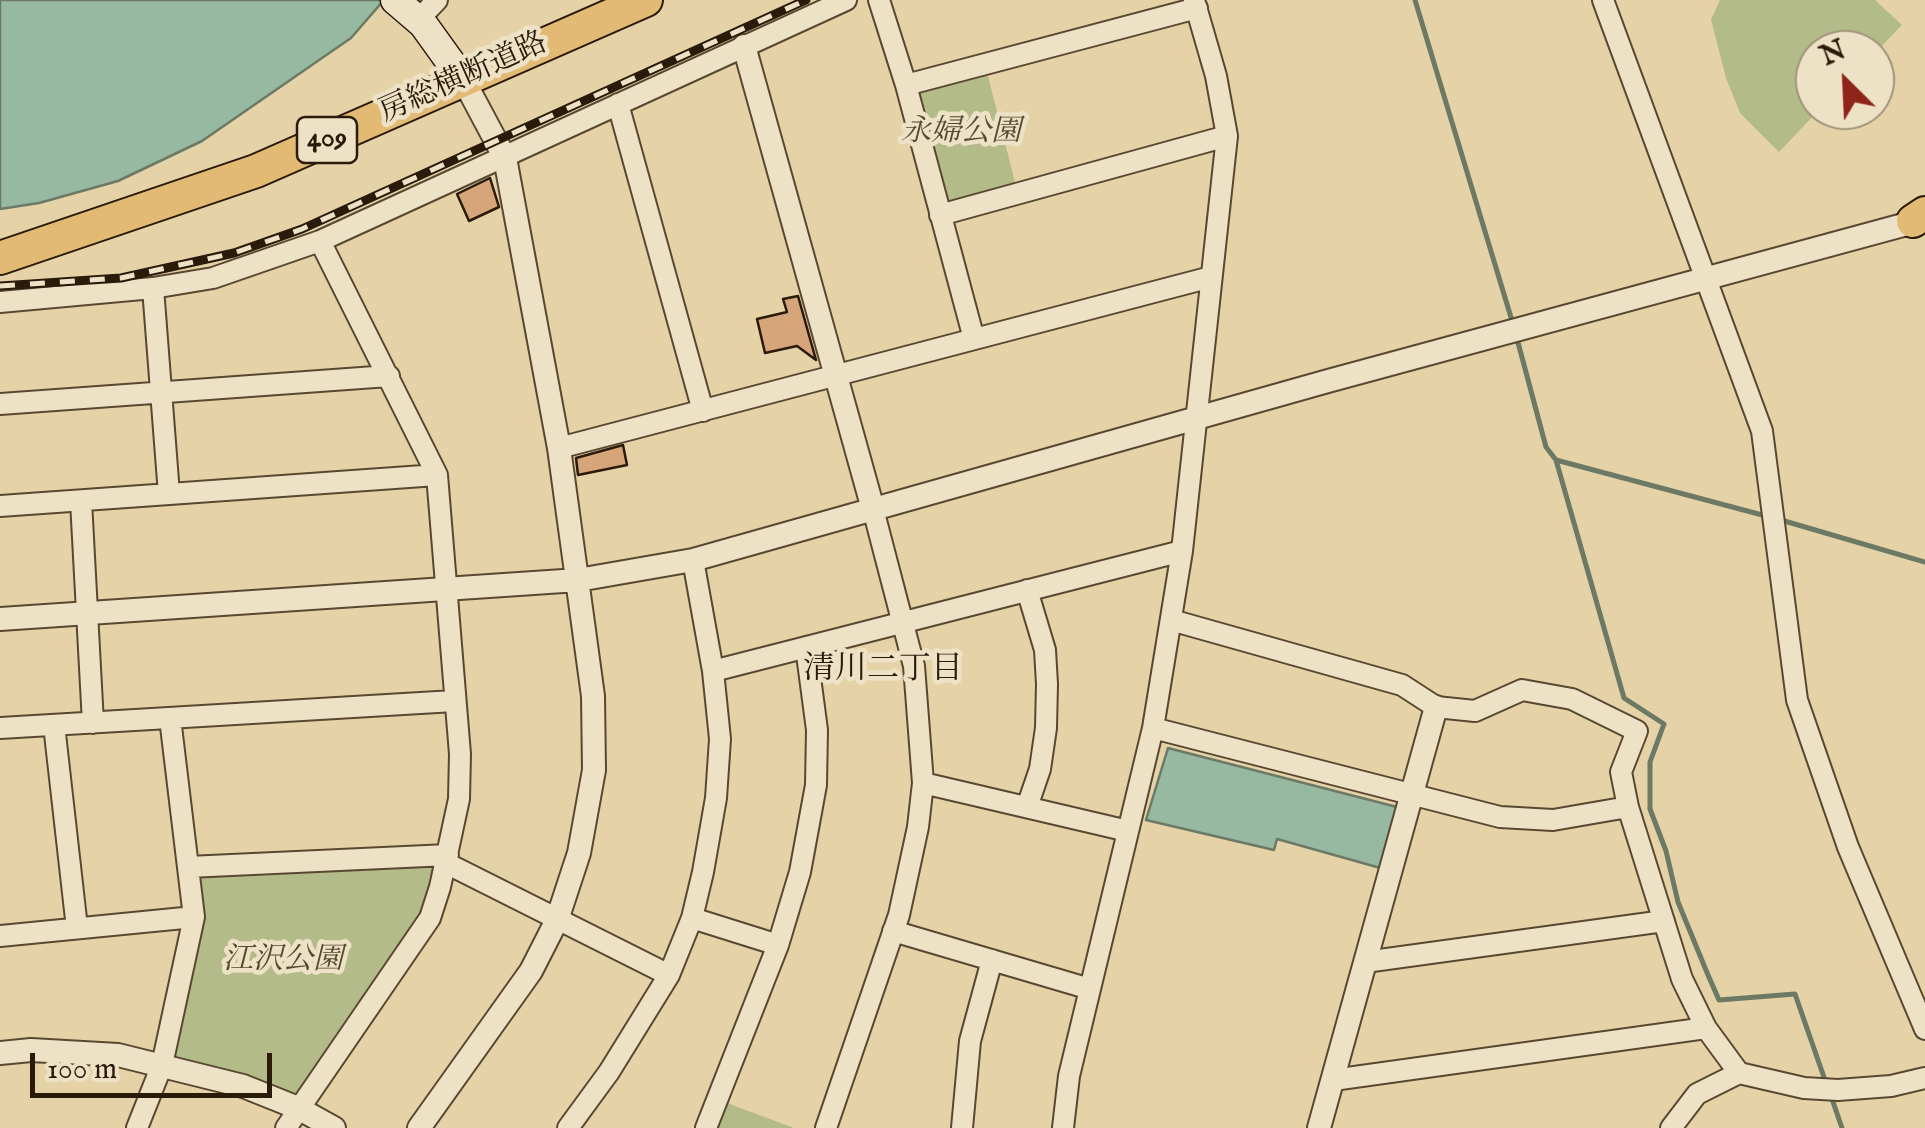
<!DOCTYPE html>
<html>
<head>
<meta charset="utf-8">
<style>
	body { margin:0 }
	#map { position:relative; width:1925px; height:1128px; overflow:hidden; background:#e5d3a7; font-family:"IM FELL English",serif }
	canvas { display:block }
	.north { position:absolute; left:1795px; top:30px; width:100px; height:100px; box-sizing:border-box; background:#eee2c6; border:2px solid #a0927b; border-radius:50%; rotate:336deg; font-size:28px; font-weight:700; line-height:40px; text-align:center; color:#2a1a0a }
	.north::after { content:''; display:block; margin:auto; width:35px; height:45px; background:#8f2418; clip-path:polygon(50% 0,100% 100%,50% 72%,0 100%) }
	.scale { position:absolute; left:30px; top:1053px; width:242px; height:45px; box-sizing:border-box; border:5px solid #2a1a0a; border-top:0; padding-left:12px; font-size:30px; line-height:35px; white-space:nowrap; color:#2a1a0a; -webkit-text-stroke:8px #eee2c6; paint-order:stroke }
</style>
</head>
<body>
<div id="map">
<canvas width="1925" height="1128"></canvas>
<div class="north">N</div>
<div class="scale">100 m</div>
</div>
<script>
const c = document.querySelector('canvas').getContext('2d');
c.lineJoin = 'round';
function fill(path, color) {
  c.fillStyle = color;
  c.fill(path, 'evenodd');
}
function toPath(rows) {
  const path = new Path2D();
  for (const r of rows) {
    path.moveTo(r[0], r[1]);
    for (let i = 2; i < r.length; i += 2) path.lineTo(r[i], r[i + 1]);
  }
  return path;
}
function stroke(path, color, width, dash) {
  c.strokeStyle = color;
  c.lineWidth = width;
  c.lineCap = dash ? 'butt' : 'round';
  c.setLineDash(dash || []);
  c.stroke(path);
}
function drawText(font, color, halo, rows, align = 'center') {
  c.font = font + ' "IM FELL English","Noto Serif JP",serif';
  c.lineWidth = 9;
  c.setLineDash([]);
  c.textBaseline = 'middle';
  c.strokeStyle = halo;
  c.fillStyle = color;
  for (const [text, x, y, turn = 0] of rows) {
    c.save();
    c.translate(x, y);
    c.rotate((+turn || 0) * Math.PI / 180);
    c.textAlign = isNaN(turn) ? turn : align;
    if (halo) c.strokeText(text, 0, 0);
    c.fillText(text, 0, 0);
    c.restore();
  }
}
fill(toPath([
	[1720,0,1875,0,1902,25,1875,53,1875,50,1815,50,1815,110,1819,110,1779,152,1740,113,1726,78,1711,20],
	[985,64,1018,194,940,215,906,85],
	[446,863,430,918,298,1108,162,1065,193,917,188,867],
	[719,1100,794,1128,706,1128]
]), '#b3bc88');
const water = toPath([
	[0,0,384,0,351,38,202,141,118,181,39,203,0,209,0,0],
	[1168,748,1397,807,1384,869,1277,839,1274,850,1146,820,1168,748]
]);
fill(water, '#97b9a2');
stroke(water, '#6b7965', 2.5);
stroke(toPath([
	[1415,0,1513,324],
	[1516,335,1546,447,1556,460,1624,698,1664,724,1650,762,1650,809,1666,851,1678,902,1708,975,1719,1000,1795,994,1826,1083],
	[1556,460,1766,516],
	[1781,520,1925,562],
	[1830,1093,1842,1128]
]), '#6b7965', 5);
const building = toPath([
	[490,178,499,207,469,221,457,194,490,178],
	[798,296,816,360,797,346,765,353,757,319,787,312,783,299,798,296],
	[623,445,627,465,578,475,576,458,623,445]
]);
fill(building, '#d6a579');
stroke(building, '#2a1a0a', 2.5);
const minor = toPath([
	[879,0,906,85,974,339],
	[1603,0,1762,431,1797,700,1848,847,1925,1029],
	[418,20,437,0],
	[906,85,1197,8],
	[618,104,703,411],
	[940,215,1227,136],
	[153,288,169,494],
	[0,302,153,288,213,278,320,241,846,0],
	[0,404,389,376],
	[559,448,1211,277],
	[81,501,93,723],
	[0,506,437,475],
	[1027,590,1045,650,1047,684,1046,728,1040,769,1027,807],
	[1171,620,1402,685,1436,707,1475,711,1522,690,1572,699,1637,731,1621,772,1628,807,1682,979,1706,1028,1739,1073],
	[713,671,1182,551],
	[54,725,77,928],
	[0,728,454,701],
	[1153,728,1500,817,1553,820,1628,807],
	[923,783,1128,831],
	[446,863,669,975],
	[188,867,448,855],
	[692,918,778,945],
	[893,931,1090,989],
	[0,936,194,917],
	[1365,962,1664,921],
	[1333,1080,1706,1028],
	[137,1128,162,1065,194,917,170,718],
	[286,1128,430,918,440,887,459,799,460,754,437,475,320,241],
	[568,1128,609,1072,669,975,692,918,703,872,716,798,720,739,713,671,693,560],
	[706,1128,778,945,800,872,816,785,817,730,806,647],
	[826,1128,899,915,918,827,923,783,914,666,873,509],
	[962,1128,970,1041,992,960],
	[1063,1128,1069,1076,1153,728,1182,551,1227,136,1216,76,1194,0],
	[1671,1128,1697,1094,1739,1073,1804,1088,1838,1090,1891,1086,1925,1078]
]);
const tertiary = toPath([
	[744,46,873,509],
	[0,619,578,580,693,560,1328,381,1925,219],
	[0,1053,31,1050,118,1055,243,1086,298,1108,334,1128],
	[419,1128,531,971,557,920,579,853,594,770,593,696,559,448,505,158,464,81],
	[1319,1128,1436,707]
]);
const secondary = toPath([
	[395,0,423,24,464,81]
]);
const trunk = toPath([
	[1913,221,1925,213],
	[0,258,256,171,646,0]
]);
stroke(minor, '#594831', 24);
stroke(tertiary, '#594831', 26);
stroke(secondary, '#2a1a0a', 31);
stroke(trunk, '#2a1a0a', 36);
stroke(minor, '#eee2c6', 20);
stroke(tertiary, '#eee2c6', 22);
stroke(secondary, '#eee2c6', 28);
stroke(trunk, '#e2ba74', 32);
const rail = toPath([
	[0,286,121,278,234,253,302,229,806,0]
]);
stroke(rail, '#2a1a0a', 9);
stroke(rail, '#eee2c6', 5, [15]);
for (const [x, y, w] of [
	[327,140,60]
]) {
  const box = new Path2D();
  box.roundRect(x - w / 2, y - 23, w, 46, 8);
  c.fillStyle = '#eee2c6';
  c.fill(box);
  stroke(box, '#2a1a0a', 2.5);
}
drawText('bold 28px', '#2a1a0a', null, [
	["409",327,140]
]);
drawText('30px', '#2a1a0a', '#eee2c6', [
	["房総横断道路",464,79,-24]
]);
drawText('italic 30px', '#534b30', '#eee2c6', [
	["永婦公園",961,134],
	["江沢公園",283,962]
]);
drawText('32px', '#2a1a0a', '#eee2c6', [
	["清川二丁目",883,671]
]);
</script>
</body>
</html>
